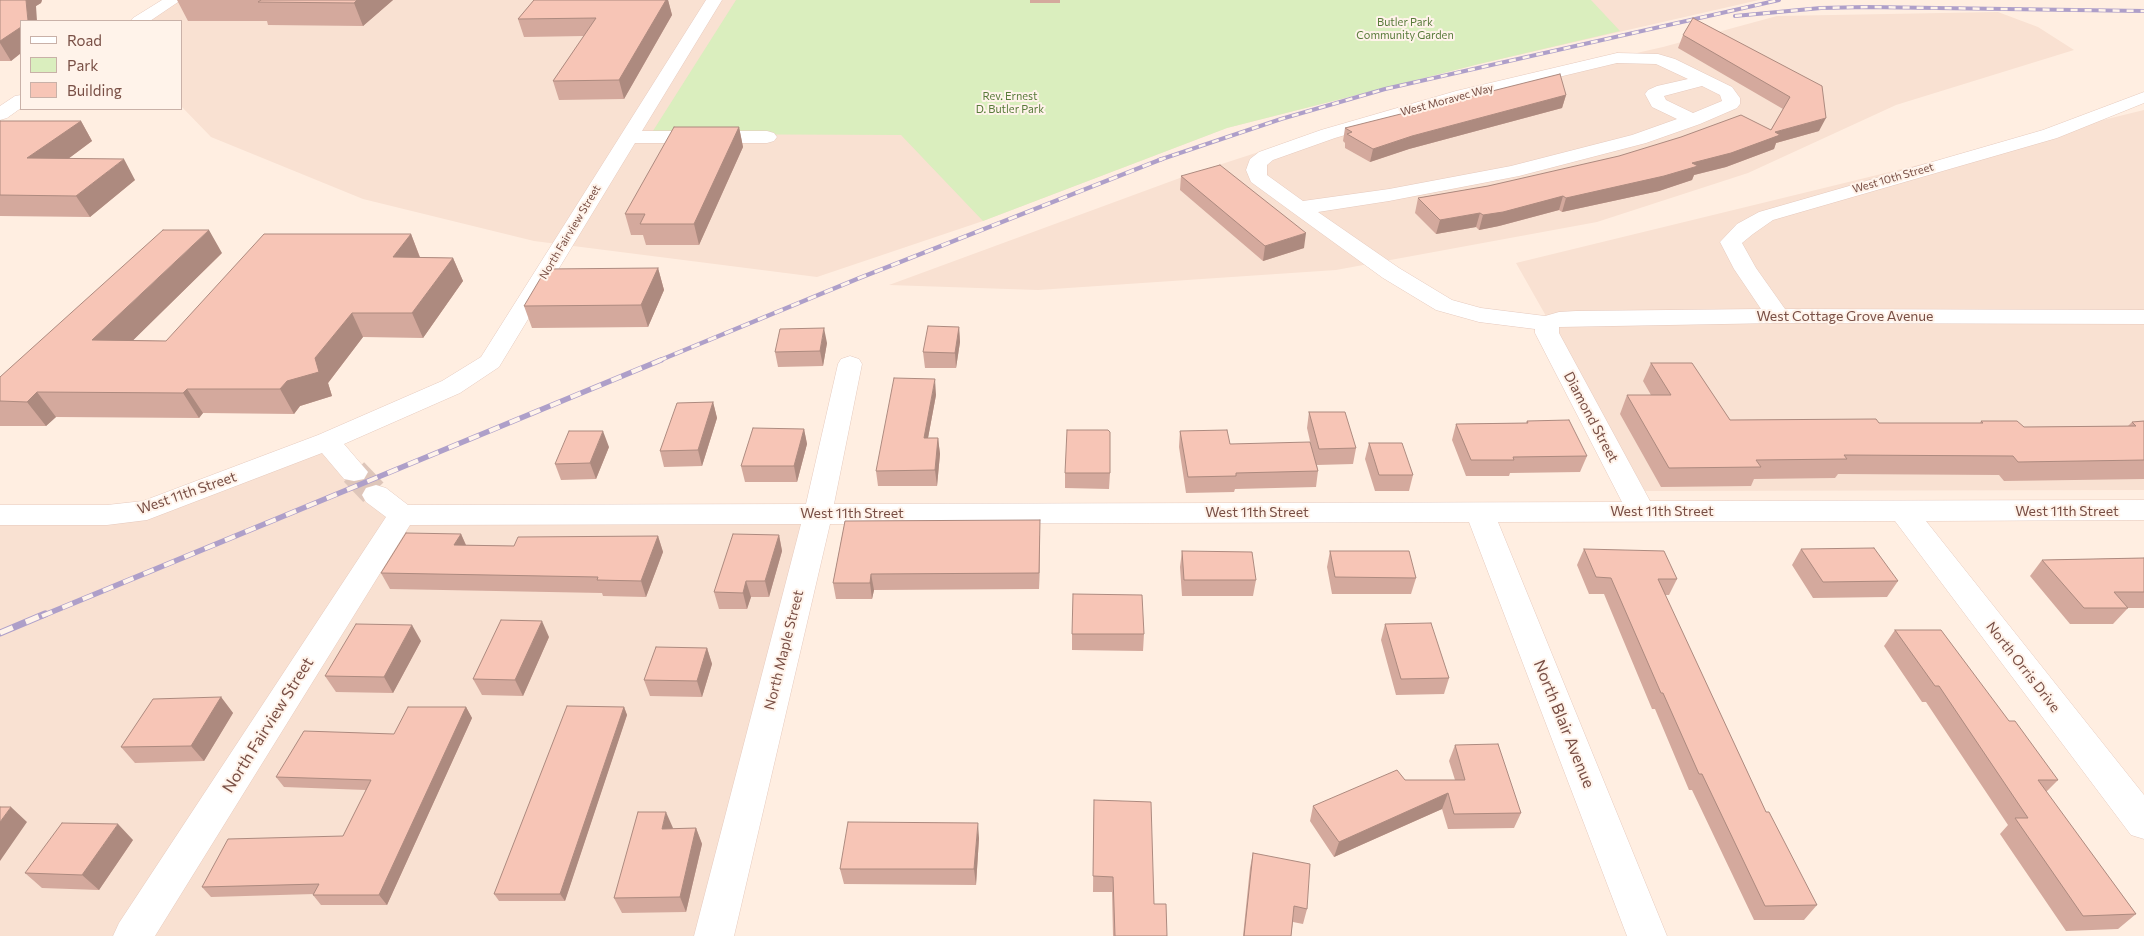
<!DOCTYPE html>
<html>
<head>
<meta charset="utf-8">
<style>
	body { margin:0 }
	#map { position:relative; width:2144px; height:936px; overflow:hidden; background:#ffeee1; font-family:Commissioner,sans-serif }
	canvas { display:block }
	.legend { position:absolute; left:20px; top:20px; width:162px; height:90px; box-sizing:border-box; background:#fff3ea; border:1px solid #c9b1a8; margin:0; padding:6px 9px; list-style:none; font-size:15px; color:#794f45 }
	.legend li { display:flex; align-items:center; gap:10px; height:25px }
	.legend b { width:25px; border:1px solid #c9b1a8 }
</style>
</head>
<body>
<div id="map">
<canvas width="2144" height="936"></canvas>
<ul class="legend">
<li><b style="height:6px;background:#fff"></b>Road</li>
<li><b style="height:14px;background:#daeebe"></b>Park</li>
<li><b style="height:14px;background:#f7c5b6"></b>Building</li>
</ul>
</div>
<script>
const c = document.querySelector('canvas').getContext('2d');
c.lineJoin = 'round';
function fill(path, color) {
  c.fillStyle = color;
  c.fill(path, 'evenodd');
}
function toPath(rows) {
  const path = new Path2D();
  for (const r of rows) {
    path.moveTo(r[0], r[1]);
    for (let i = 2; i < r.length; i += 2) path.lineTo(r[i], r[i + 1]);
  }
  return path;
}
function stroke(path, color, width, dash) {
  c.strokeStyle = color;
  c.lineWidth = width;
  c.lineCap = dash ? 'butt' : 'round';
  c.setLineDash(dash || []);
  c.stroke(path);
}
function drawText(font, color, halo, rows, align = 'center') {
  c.font = font + ' Commissioner,sans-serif';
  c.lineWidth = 4;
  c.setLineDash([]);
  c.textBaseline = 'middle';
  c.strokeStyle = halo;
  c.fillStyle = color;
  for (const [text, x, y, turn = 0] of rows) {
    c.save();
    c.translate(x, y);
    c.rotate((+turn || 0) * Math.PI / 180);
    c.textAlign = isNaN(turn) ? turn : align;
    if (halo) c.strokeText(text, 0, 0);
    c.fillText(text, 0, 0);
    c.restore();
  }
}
fill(toPath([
	[173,0,1759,0,1479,64,1227,128,983,221,817,277,534,241,363,199,211,137,181,106,181,21,141,21],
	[1998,12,2038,27,2074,50,1896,105,1748,173,1597,222,1336,270,1038,290,889,285,1188,175,1391,109,1663,47,1777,16],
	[2144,110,2144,490,1645,491,1516,263],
	[323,447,398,511,819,517,717,936,0,936,0,512,150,512]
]), '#f9e1d2');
fill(toPath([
	[736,0,1591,0,1620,31,1479,64,1227,128,983,221,901,135,651,134]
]), '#daeebe');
stroke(toPath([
	[354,472,376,495]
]), '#dec6ba', 28, [28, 14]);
const minor = toPath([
	[162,0,181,0,150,21,131,21,133,18,162,0],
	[706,0,722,0,642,131,767,131,774,133,777,137,774,141,767,143,635,143,499,367,460,393,344,444,368,472,364,479,354,481,344,479,322,453,147,520,107,525,0,525,0,505,107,505,143,501,318,435,442,381,481,357,706,0],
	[1617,53,1658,54,1675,59,1732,87,1740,98,1740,104,1737,108,1700,124,1646,143,1519,176,1389,201,1318,212,1399,268,1452,300,1481,308,1545,316,1559,312,1576,311,1761,309,1734,269,1720,242,1737,224,1759,212,2043,130,2144,92,2144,103,2057,138,1773,220,1753,234,1742,243,1756,268,1785,309,2144,310,2144,324,1778,323,1559,327,1559,333,1650,501,2144,500,2144,520,1926,521,2144,795,2144,839,2131,835,1895,521,1498,522,1667,936,1627,936,1469,522,830,524,734,936,694,936,801,524,410,525,155,936,113,936,119,923,386,517,366,502,362,495,366,488,376,485,386,488,408,505,806,504,838,364,841,359,850,356,859,359,862,364,834,504,1622,502,1535,333,1535,329,1479,322,1436,310,1383,278,1292,212,1251,182,1246,170,1250,159,1259,152,1321,130,1456,91,1617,53],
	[1617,63,1656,64,1688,79,1657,86,1648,90,1645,94,1652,107,1677,119,1632,135,1511,166,1389,189,1303,201,1267,175,1267,165,1273,160,1335,138,1467,99,1617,63],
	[1702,86,1720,95,1722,101,1693,113,1666,100,1664,96,1702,86],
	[21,95,21,108,7,118,0,120,0,106,15,96,21,95]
]);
stroke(minor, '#e6cabe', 1);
fill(minor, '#fff');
const railFar3 = toPath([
	[1735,16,1821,8,1867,7,2144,11],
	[1159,160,1281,119,1385,89,1779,0]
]);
const railFar2 = toPath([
	[658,361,857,279,1162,159]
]);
const railFar1 = toPath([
	[42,616,661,360]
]);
const rail = toPath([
	[0,633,45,614]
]);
stroke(railFar3, '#ae9fc9', 4);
stroke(railFar2, '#ae9fc9', 4.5);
stroke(railFar1, '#ae9fc9', 5.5);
stroke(rail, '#ae9fc9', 7);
stroke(railFar3, '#fff3ea', 2.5, [7]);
stroke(railFar2, '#fff3ea', 3, [9]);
stroke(railFar1, '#fff3ea', 4, [11]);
stroke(rail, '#fff3ea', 5, [14]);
fill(toPath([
	[0,0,42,0,41,3,36,6,21,21,21,53,11,61,0,61],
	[177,0,393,0,363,26,268,25,267,21,188,21],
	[534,0,668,0,672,15,624,99,559,100,553,81,584,36,524,37,518,19],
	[1030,0,1060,0,1060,3,1030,3],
	[1683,35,1822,86,1819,131,1776,143,1774,149,1726,167,1694,175,1692,180,1659,191,1562,212,1559,210,1499,226,1479,230,1476,227,1436,234,1415,213,1418,198,1488,186,1771,130,1783,109,1678,48],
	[1566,95,1562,108,1409,149,1370,162,1345,148,1345,143,1343,141,1345,128],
	[0,121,81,121,92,141,68,159,135,180,90,217,0,216],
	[739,127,743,147,699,245,646,245,643,235,631,235,625,214],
	[1181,176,1304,248,1263,261,1180,190],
	[411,234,420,257,453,258,463,281,423,338,363,337,328,383,332,396,300,406,294,414,203,413,199,418,56,417,46,426,0,426,0,377,222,253,133,340,166,341],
	[658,268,664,290,648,327,532,328,524,306],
	[959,327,960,342,956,368,925,368,923,352],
	[827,343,823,366,778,367,775,352],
	[1651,363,1730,420,1879,423,1980,423,1981,421,2024,427,2128,426,2132,422,2144,421,2144,479,2004,481,1999,475,1838,474,1835,478,1754,479,1751,486,1661,487,1620,414,1627,395,1651,395,1643,381],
	[936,395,928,438,938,438,940,454,937,486,878,486,876,471],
	[713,402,717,418,702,466,664,467,660,451],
	[1309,412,1356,448,1353,464,1317,465,1318,471,1316,487,1235,489,1234,492,1186,493,1179,447,1180,431,1230,444,1312,450,1307,428],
	[1527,421,1587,456,1580,472,1510,473,1509,476,1466,476,1452,440,1456,424,1526,423],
	[804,429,807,444,797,482,745,482,741,466],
	[1369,443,1413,475,1409,491,1375,491,1365,459],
	[609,447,596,479,561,480,555,464],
	[1065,473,1110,473,1109,489,1065,488],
	[845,521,1040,536,1039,589,874,590,872,599,836,599,833,583],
	[461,534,466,545,514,546,658,536,663,552,646,597,603,596,602,593,390,589,381,573],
	[779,535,782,551,769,597,751,597,747,609,719,609,714,592],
	[1584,549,1677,579,1669,595,1665,595,1766,812,1817,905,1804,920,1754,920,1692,790,1689,790,1655,709,1652,709,1604,594,1589,594,1577,565],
	[1801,549,1898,581,1887,597,1813,598,1792,565],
	[1182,551,1256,580,1253,596,1182,596,1180,567],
	[1330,551,1416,578,1411,594,1332,594,1327,567],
	[2144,558,2144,608,2128,608,2113,624,2070,624,2030,576,2042,560],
	[1385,624,1449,678,1444,694,1396,695,1381,640],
	[1895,630,2009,721,2058,780,2046,792,2136,914,2118,929,2066,931,2000,834,2008,825,1926,702,1922,702,1884,646],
	[1072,634,1144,634,1143,651,1072,650],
	[549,637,523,696,482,695,473,679],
	[421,641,393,693,336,692,325,676],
	[707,648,712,664,702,697,650,696,644,680],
	[221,697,233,713,204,761,135,763,121,747],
	[466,707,472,718,387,905,321,905,313,895,314,894,211,897,202,887,343,836,366,790,284,787,276,777,394,734],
	[624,707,627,715,565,901,499,901,494,894],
	[1455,745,1521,813,1514,828,1448,829,1442,809,1334,857,1310,821,1313,806,1405,780,1455,780,1449,761],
	[1094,800,1154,904,1167,936,1113,936,1112,892,1093,892],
	[673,828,672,829,696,828,702,844,686,912,622,913,614,898],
	[979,838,976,885,844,884,840,869],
	[133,840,99,890,42,888,25,873],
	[1253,853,1307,909,1303,924,1293,922,1291,936,1243,936,1250,868]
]), '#d4a99d');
fill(toPath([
	[26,0,42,0,41,3,36,6,37,21,28,21],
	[357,0,393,0,363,26,354,3],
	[666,0,668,0,672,15,624,99,619,80],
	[21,27,21,53,11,61,0,43,0,41],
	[1566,95,1562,108,1409,149,1370,162,1373,149,1412,136],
	[1826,118,1819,131,1776,143,1774,149,1726,167,1694,175,1692,180,1659,191,1562,212,1566,198,1692,163,1775,132],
	[81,121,92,141,41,179,27,158],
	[739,127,743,147,699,245,694,224],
	[124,159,135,180,90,217,76,196],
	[1563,196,1559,210,1499,226,1479,230,1483,215],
	[1480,213,1476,227,1436,234,1440,220],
	[209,230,222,253,109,364,92,340],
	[1306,233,1304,248,1263,261,1265,246],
	[411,234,420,258,393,257],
	[453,258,463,281,423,338,412,313],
	[658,268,664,290,648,327,641,305],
	[352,313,363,337,328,383,332,396,300,406,294,414,280,389,287,381,315,358],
	[959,327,960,342,956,368,955,353],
	[824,328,827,343,823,366,820,351],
	[935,379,936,395,925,454,924,438],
	[187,389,203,413,199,418,183,393],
	[37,392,56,417,46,426,27,402],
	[713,402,717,418,702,466,698,450],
	[804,429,807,444,797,482,794,466],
	[603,431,609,447,596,479,590,463],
	[938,438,940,454,937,486,935,470],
	[1040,520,1040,536,1039,589,1039,573],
	[461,534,468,550,454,545],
	[779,535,782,551,769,597,765,581],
	[658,536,663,552,646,597,641,581],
	[871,574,874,590,872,599,870,583],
	[746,581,751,597,747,609,743,593],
	[542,621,549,637,523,696,515,680],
	[412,625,421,641,393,693,384,677],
	[707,648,712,664,702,697,697,681],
	[221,697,233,713,204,761,191,746],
	[466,707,472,718,387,905,379,895],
	[624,707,627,715,565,901,560,894],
	[1448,793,1442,809,1334,857,1339,842],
	[11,807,27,822,0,861,0,822],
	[666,812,673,828,668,844,662,829],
	[978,823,979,838,976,885,974,869],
	[118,824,133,840,99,890,82,875],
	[696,828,702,844,686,912,680,897]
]), '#ad8a7f');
const building = toPath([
	[0,0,26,0,28,21,21,21,21,27,0,41,0,0],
	[261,0,357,0,354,3,258,2,261,0],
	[534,0,666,0,619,80,553,81,596,18,518,19,534,0],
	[1693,18,1822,86,1826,118,1775,132,1780,135,1731,153,1692,163,1698,166,1664,176,1566,198,1563,196,1503,212,1483,215,1480,213,1440,220,1418,198,1488,186,1619,156,1681,137,1741,115,1771,130,1790,97,1683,35,1693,18],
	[1560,74,1566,95,1412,136,1373,149,1347,134,1352,132,1345,128,1560,74],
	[0,121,81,121,27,158,124,159,76,196,0,195,0,121],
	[674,127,739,127,694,224,640,224,645,214,625,214,674,127],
	[1220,165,1306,233,1265,246,1181,176,1220,165],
	[163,230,209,230,92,340,166,341,264,234,411,234,393,257,453,258,412,313,352,313,315,358,319,372,287,381,280,389,187,389,183,393,37,392,27,402,0,401,0,377,163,230],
	[658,268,641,305,524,306,546,269,658,268],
	[928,326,959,327,955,353,923,352,928,326],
	[824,328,820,351,775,352,780,329,824,328],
	[1651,363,1692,363,1730,420,1876,419,1879,423,1983,423,1981,421,2017,421,2024,427,2136,426,2132,422,2144,421,2144,460,2018,462,2013,456,1844,455,1847,459,1756,460,1761,467,1669,468,1627,395,1671,395,1651,363],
	[894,378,935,379,924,438,938,438,935,470,876,471,894,378],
	[713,402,698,450,660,451,677,403,713,402],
	[1309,412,1345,412,1356,448,1319,449,1309,412],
	[1569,420,1587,456,1513,457,1514,460,1471,460,1456,424,1528,423,1527,421,1569,420],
	[753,428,804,429,794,466,741,466,753,428],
	[1067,430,1108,430,1110,432,1110,473,1065,473,1067,430],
	[1227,430,1230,444,1310,442,1318,471,1236,473,1236,476,1188,477,1180,431,1227,430],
	[569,431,603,431,590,463,555,464,569,431],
	[1369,443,1402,443,1413,475,1379,475,1369,443],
	[1040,520,1039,573,871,574,870,583,833,583,845,521,1040,520],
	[406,533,461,534,454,545,514,546,518,537,658,536,641,581,597,580,598,577,381,573,406,533],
	[733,534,779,535,765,581,746,581,743,593,714,592,733,534],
	[1874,548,1898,581,1823,582,1801,549,1874,548],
	[1584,549,1664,551,1677,579,1658,579,1766,812,1769,812,1817,905,1765,906,1702,774,1699,774,1663,693,1661,693,1611,578,1596,577,1584,549],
	[1182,551,1252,552,1256,580,1184,580,1182,551],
	[1330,551,1409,551,1416,578,1335,577,1330,551],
	[2144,558,2144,592,2114,592,2128,608,2084,608,2042,560,2144,558],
	[1073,594,1142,595,1144,634,1072,634,1073,594],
	[501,620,542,621,515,680,473,679,501,620],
	[1431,623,1449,678,1401,679,1385,624,1431,623],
	[356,624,412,625,384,677,325,676,356,624],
	[1895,630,1941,630,2009,721,2015,721,2058,780,2038,780,2136,914,2083,916,2015,818,2028,818,1939,686,1935,686,1895,630],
	[656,647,707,648,697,681,644,680,656,647],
	[221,697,191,746,121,747,153,699,221,697],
	[567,706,624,707,560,894,494,894,567,706],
	[408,707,466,707,379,895,313,895,319,884,202,887,228,839,343,836,371,780,276,777,304,731,394,734,408,707],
	[1498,744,1521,813,1454,814,1448,793,1339,842,1313,806,1397,770,1405,780,1465,780,1455,745,1498,744],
	[1094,800,1151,802,1154,904,1166,904,1167,936,1115,936,1113,877,1093,876,1094,800],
	[0,807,11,807,0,822,0,807],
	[638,812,666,812,662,829,696,828,680,897,614,898,638,812],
	[848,822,978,823,974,869,840,869,848,822],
	[62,823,118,824,82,875,25,873,62,823],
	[1253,853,1310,864,1307,909,1294,906,1291,936,1244,936,1253,853]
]);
fill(building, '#f7c5b6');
stroke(building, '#ad8a7f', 1);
drawText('11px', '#587a3a', '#fff3ea', [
	["Butler Park",1405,22],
	["Community Garden",1405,35],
	["Rev. Ernest",1010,96],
	["D. Butler Park",1010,109]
]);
drawText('11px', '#794f45', '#fff3ea', [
	["West Moravec Way",1447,100,-15],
	["West 10th Street",1893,178,-16],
	["North Fairview Street",570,232,-59]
]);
drawText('14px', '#794f45', '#fff3ea', [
	["West Cottage Grove Avenue",1845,316],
	["Diamond Street",1591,417,62],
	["West 11th Street",187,493,-19],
	["West 11th Street",1662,511],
	["West 11th Street",2067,511],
	["West 11th Street",1257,512],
	["West 11th Street",852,513],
	["North Maple Street",784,650,-76],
	["North Orris Drive",2023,667,52]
]);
drawText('16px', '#794f45', '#fff3ea', [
	["North Blair Avenue",1564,724,68],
	["North Fairview Street",268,725,-58]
]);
</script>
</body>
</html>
